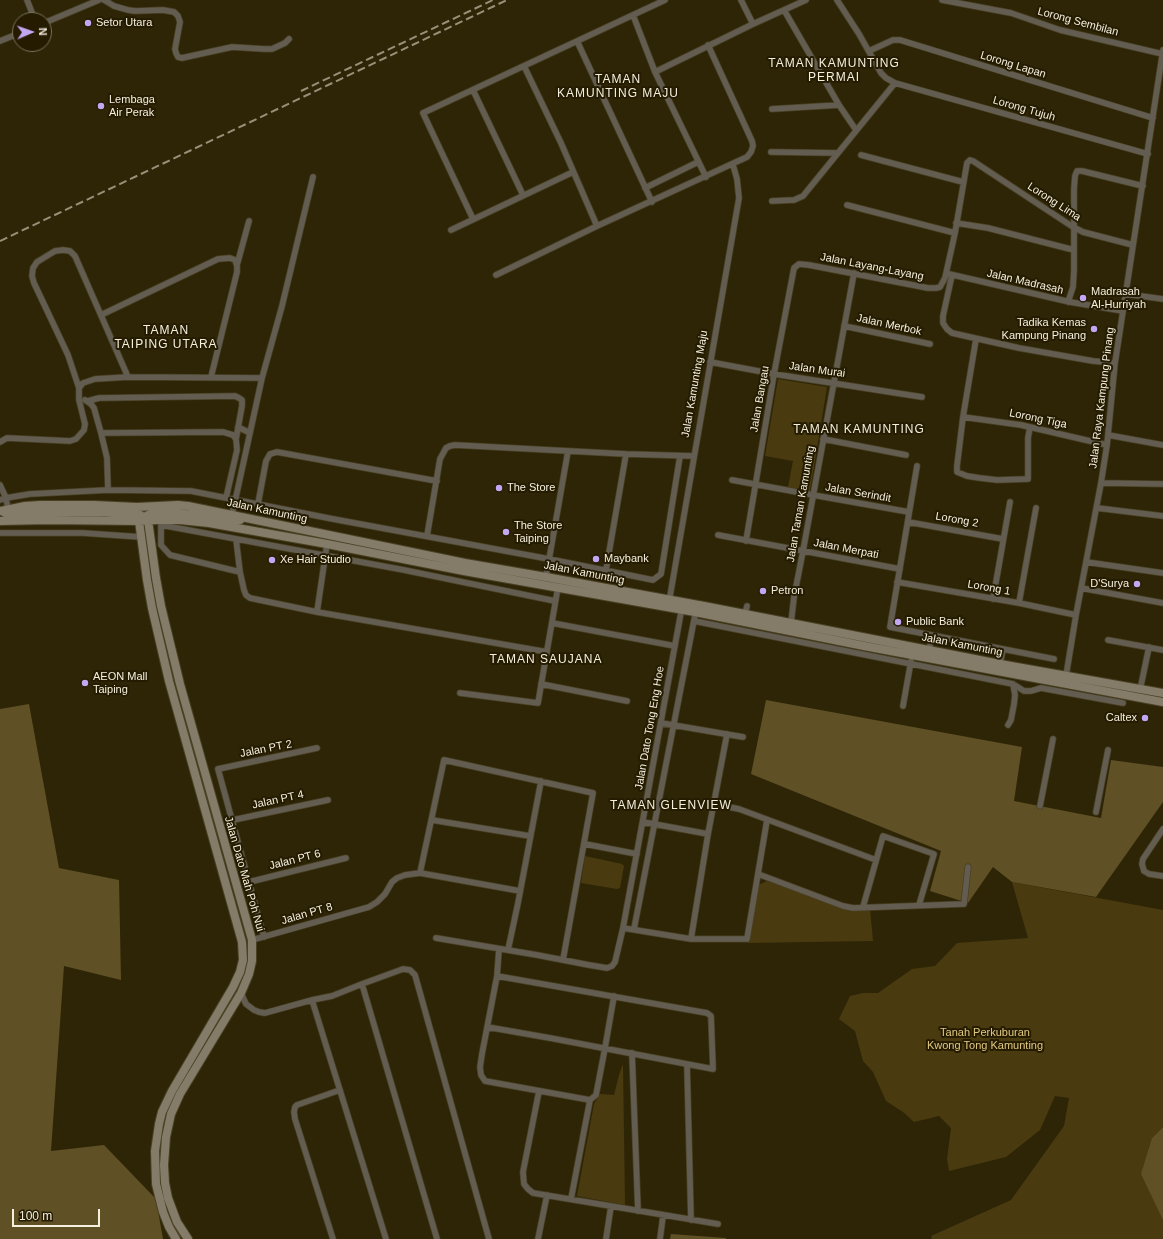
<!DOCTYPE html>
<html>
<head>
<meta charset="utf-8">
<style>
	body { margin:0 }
	#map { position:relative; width:1163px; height:1239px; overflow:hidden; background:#2e2507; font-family:Helvetica,sans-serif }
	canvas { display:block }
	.north { position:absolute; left:12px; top:12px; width:40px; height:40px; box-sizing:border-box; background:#241b00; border:1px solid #787059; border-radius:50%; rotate:88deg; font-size:11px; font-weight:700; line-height:16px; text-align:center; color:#f5efde }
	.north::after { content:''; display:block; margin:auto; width:14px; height:18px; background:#c3a7f2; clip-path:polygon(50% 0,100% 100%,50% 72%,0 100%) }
	.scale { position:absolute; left:12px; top:1209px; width:88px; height:18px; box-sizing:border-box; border:2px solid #f5efde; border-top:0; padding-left:5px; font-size:12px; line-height:14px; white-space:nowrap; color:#f5efde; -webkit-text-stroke:3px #241b00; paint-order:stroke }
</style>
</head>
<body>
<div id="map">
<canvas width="1163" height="1239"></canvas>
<div class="north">N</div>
<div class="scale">100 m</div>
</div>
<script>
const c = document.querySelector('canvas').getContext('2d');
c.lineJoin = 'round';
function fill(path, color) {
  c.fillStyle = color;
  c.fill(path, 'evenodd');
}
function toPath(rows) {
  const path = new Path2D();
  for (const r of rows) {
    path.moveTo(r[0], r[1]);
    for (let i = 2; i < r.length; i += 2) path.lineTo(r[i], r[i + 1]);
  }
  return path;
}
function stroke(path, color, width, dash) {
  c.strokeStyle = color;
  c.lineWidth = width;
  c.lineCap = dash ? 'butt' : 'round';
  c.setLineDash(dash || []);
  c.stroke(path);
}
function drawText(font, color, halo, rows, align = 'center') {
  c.font = font + ' Helvetica,sans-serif';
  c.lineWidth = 4;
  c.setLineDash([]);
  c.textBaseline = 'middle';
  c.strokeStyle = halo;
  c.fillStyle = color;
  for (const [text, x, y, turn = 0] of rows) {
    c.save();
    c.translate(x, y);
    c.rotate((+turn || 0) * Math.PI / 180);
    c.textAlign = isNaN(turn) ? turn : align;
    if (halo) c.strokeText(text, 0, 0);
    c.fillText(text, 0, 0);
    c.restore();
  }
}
fill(toPath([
	[778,379,827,387,810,491,788,487,793,461,765,456],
	[585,856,622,864,624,866,620,888,617,889,581,883],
	[767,881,844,909,870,909,873,941,747,943,758,885],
	[1012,882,1163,910,1163,1127,1152,1138,1163,1220,1163,1239,932,1239,931,1236,1011,1200,1064,1126,1069,1098,1055,1096,1040,1130,1006,1157,949,1171,947,1159,951,1128,939,1116,914,1122,903,1112,886,1101,873,1072,863,1061,855,1031,839,1019,850,996,863,993,878,993,912,969,935,966,957,943,1028,938],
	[623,1064,625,1205,577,1196,594,1104,600,1094,614,1095,619,1075]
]), '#493b0f');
fill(toPath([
	[766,700,1022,747,1014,801,1101,818,1111,760,1163,767,1163,802,1096,897,1012,882,993,867,968,903,930,891,941,851,751,774],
	[29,704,59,868,119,880,121,980,64,966,51,1151,104,1145,156,1199,163,1239,0,1239,0,709],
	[1163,1127,1163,1220,1141,1174,1152,1138],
	[671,1234,726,1238,726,1239,670,1239]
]), '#5f5025');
const street = toPath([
	[27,0,35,20],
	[104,0,114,6,128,10,135,11,163,10,174,12,178,16,180,22,175,49,176,53,178,57,182,58,232,47,264,49,272,49,285,43,289,39],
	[741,0,753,24],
	[837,0,859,34,881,73,886,78,895,83,1148,154],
	[942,0,1011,13,1060,30,1163,54],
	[784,10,839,105,856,130],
	[633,15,655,72,706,177],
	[44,23,99,0],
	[0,41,20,33],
	[577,41,652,202],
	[869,51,893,40,900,40,1153,118],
	[524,66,561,143,597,226],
	[655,72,753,24,806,0],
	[473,90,523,195],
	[772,109,839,105],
	[771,152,838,153],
	[861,155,963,182],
	[645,188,698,162],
	[772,201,794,200,803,196,895,83],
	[847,205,955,233],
	[473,219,423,113,665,0],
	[956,223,988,228,1074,250],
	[451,230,573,172],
	[237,265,249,221],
	[949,274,1070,302,1123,311],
	[496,275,597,226,747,157,751,152,753,146,752,141,708,45],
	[952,275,943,316,943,323,947,329,952,333,1019,348,1093,361,1115,363],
	[1126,294,1163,299],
	[1068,302,1073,287,1074,270,1074,189,1075,176,1077,171,1082,171,1143,186],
	[101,315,218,259,230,258,235,260,237,266,237,272,211,377],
	[844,326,930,344],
	[976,339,963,417,957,466,957,472,967,476,980,478,997,480,1028,479,1028,438,1030,427],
	[710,362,774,374,922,397],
	[79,388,68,355,34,283,32,276,33,268,37,262,55,251,63,250,70,251,75,256,128,377],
	[85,400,91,404,94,408,101,433,107,458,108,490],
	[88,401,99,398,235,396,239,398,242,400,242,406,236,439],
	[963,417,1021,425,1107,445],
	[238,427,250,433],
	[101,433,223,432,233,435,236,439,237,450,226,498],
	[1108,435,1163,445],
	[823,439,906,455],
	[0,442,7,438,70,441,76,439,84,430,85,424,79,400,79,388,83,383,95,379,128,377,262,378],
	[917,466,890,627,1054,659],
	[732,480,813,495,909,512],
	[1101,483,1163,484],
	[0,485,6,498,0,500],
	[258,504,266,461,270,454,277,452,437,481],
	[1097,508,1163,516],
	[8,509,6,498,30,494,108,490,191,491,333,519,549,559,653,580,661,574,680,456],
	[232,515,262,378,282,306,313,177],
	[908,522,1003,539],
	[0,533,83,533,141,537],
	[718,535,900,569],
	[427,536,440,459,446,448,450,446,455,445,626,454,693,456],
	[236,539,240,572,244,590,246,595,250,598,317,612,547,652],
	[746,541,774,374,794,268,799,264,809,265,928,288,936,288,940,287,945,278,955,233,967,163,970,160,973,161,1073,227,1083,232,1133,245],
	[1086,562,1163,573],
	[606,570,626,454],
	[240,572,170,555,161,545,161,525,404,570,555,601],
	[546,577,568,451],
	[897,582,1019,603,1076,615],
	[1081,588,1163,603],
	[993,599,1010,502],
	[669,602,739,198,737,179,733,165],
	[1019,603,1036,508],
	[317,612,327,544],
	[745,614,747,606],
	[694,621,1013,684,1024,691,1031,691,1041,688,1123,703],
	[552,623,675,646],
	[791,623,794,597,803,551,854,273],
	[1108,640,1163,650],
	[929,650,932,636],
	[1000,664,1003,649],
	[1066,676,1076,615,1101,483,1107,445,1115,363,1123,311,1163,50],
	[541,684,627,701],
	[1140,690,1149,647],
	[460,693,538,703,558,587],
	[903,706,911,661],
	[661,723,743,737],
	[1008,725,1011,720,1014,704,1015,695,1013,684],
	[714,804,739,809,876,860],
	[1040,806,1053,739],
	[1096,812,1108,750],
	[233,820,328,800],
	[432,820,530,836],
	[643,822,708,834],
	[1163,829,1143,859,1142,864,1144,871,1149,874,1163,876],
	[585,844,637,854],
	[758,874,843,906,853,908,964,904,968,867],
	[249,882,346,858],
	[520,891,420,873,444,760,593,793,563,960],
	[863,907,883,836,934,854,919,905],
	[623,928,691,939,747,939,767,820],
	[634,929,696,610],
	[264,937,218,769,317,748],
	[436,938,537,955,589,965,607,968,612,966,615,962,623,928,682,607],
	[691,939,708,834,727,734],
	[252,940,369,907,377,902,385,894,392,882,397,878,405,875,420,873],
	[499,949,497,976,482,1054,480,1067,481,1075,485,1081,590,1100],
	[508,950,518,903,541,781],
	[362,984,437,1239],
	[241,993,246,1004,254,1010,259,1012,265,1013,312,1000,332,996,362,984,403,969,410,970,415,975,489,1239],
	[312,1000,386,1239],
	[487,1027,550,1038,713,1069,711,1016,707,1013,497,976],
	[632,1053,638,1211],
	[687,1065,691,1220],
	[539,1091,523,1172,524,1184,528,1189,533,1193,718,1224],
	[571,1199,590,1100,596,1095,605,1048,614,996],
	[333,1239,295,1119,294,1112,295,1107,297,1105,340,1090],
	[538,1239,547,1195],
	[606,1239,611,1206],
	[660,1239,663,1216]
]);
const secondary = toPath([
	[0,511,25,506,40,505,94,505,137,507,178,505,188,506,465,563,546,577,704,606,1000,664,1163,693],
	[5,513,100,512,139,514,148,520],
	[141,519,148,515,157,513,177,513,201,516,221,519,240,520],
	[148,520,156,578,161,606,180,684,252,940,252,961,249,974,241,993,180,1094,171,1114,166,1137,164,1165,165,1183,168,1198,177,1222,188,1239],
	[0,521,48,520,139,521,157,520,180,520,209,523,327,544,464,571,695,612,864,646,1163,702],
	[139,521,147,580,152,608,169,681,242,942,243,960,240,972,233,987,172,1091,162,1112,159,1124,155,1151,156,1184,163,1212,169,1227,176,1239]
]);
stroke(street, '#4a4125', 7);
stroke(secondary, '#4a4125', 10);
stroke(street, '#625d50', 5.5);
stroke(secondary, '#847c68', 8);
stroke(toPath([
	[301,91,493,0],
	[0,241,507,0]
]), '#989079', 2, [8, 4]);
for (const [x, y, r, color] of [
	[88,23,4,"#c3a7f2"],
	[101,106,4,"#c3a7f2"],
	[1083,298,4,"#c3a7f2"],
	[1094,329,4,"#c3a7f2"],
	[499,488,4,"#c3a7f2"],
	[506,532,4,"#c3a7f2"],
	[596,559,4,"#c3a7f2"],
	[272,560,4,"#c3a7f2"],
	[1137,584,4,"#c3a7f2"],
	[763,591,4,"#c3a7f2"],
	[898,622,4,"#c3a7f2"],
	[85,683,4,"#c3a7f2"],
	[1145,718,4,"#c3a7f2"]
]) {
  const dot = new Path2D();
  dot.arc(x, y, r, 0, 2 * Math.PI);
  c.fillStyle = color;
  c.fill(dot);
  stroke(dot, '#241b00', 1.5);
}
drawText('11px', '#f5efde', '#241b00', [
	["Lorong Sembilan",1078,22,15],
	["Lorong Lapan",1013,65,17],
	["Lorong Tujuh",1024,109,16],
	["Lorong Lima",1054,202,33],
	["Jalan Layang-Layang",872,267,11],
	["Jalan Madrasah",1025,282,13],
	["Jalan Merbok",889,325,12],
	["Jalan Murai",817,370,8],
	["Jalan Kamunting Maju",695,384,-80],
	["Jalan Raya Kampung Pinang",1102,398,-83],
	["Jalan Bangau",760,399,-80],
	["Lorong Tiga",1038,419,12],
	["Jalan Serindit",858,493,10],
	["Jalan Taman Kamunting",801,504,-80],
	["Jalan Kamunting",267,511,12],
	["Lorong 2",957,520,10],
	["Jalan Merpati",846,549,11],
	["Jalan Kamunting",584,573,11],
	["Lorong 1",989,588,10],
	["Jalan Kamunting",962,645,11],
	["Jalan Dato Tong Eng Hoe",650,728,-80],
	["Jalan PT 2",266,749,-11],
	["Jalan PT 4",278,800,-12],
	["Jalan PT 6",295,860,-14],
	["Jalan Dato Mah Poh Nui",244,874,74],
	["Jalan PT 8",307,914,-16]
]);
drawText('11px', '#f5efde', '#241b00', [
	["Setor Utara",96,23],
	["Lembaga",109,100],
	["Air Perak",109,113],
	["Madrasah",1091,292],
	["Al-Hurriyah",1091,305],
	["Tadika Kemas",1086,323,"right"],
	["Kampung Pinang",1086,336,"right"],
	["The Store",507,488],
	["The Store",514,526],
	["Taiping",514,539],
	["Maybank",604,559],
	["Xe Hair Studio",280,560],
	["D'Surya",1129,584,"right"],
	["Petron",771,591],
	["Public Bank",906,622],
	["AEON Mall",93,677],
	["Taiping",93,690],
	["Caltex",1137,718,"right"]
], 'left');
drawText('11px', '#e2c982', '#241b00', [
	["Tanah Perkuburan",985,1033],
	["Kwong Tong Kamunting",985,1046]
]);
c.letterSpacing = '1px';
drawText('12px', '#f5efde', '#241b00', [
	["TAMAN KAMUNTING",834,64],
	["PERMAI",834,78],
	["TAMAN",618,80],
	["KAMUNTING MAJU",618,94],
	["TAMAN",166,331],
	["TAIPING UTARA",166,345],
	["TAMAN KAMUNTING",859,430],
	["TAMAN SAUJANA",546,660],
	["TAMAN GLENVIEW",671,806]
]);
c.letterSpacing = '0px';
</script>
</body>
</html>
